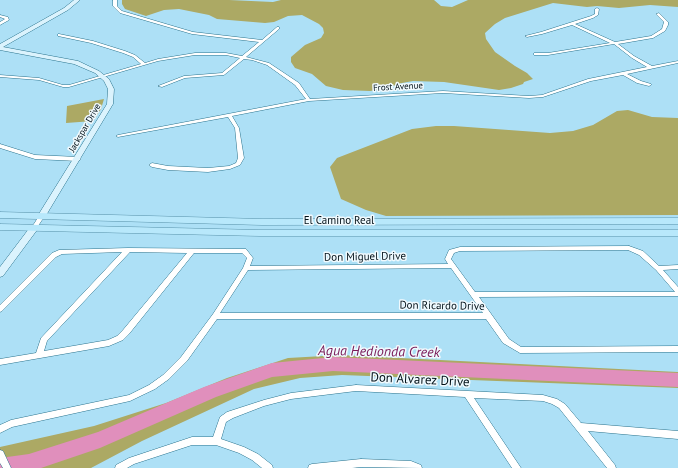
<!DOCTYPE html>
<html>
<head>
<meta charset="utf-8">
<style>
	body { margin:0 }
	canvas { display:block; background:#ade0f6 }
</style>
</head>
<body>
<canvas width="678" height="468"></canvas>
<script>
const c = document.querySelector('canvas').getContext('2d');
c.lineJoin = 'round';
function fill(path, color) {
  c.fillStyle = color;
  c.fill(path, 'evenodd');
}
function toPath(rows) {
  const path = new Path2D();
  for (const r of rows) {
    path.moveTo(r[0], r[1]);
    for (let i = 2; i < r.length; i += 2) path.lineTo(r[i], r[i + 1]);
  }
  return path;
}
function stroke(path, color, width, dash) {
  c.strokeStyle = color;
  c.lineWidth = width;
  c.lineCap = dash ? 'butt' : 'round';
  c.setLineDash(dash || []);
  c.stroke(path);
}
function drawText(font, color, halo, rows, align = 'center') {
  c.font = font + ' "PT Sans",sans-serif';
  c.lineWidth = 3;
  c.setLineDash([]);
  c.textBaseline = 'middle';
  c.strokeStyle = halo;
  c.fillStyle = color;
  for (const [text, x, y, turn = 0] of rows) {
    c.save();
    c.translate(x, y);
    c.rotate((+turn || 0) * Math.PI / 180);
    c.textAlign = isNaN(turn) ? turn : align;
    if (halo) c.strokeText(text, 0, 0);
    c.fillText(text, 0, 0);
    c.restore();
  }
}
fill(toPath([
	[122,0,229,0,273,2,281,0,434,0,441,6,452,7,468,0,678,0,678,7,650,5,619,8,597,6,587,7,553,3,505,18,495,24,485,33,486,39,495,52,515,66,527,73,533,79,524,82,523,84,511,88,499,90,444,82,413,81,402,83,384,89,370,91,343,90,326,86,312,74,295,68,291,62,291,57,305,45,321,38,324,33,323,28,319,24,302,15,288,16,274,22,265,23,217,19,209,15,179,9,164,10,146,16,125,9,122,4],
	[104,99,101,109,93,121,66,123,67,106],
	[628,110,652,117,678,118,678,215,386,216,366,210,341,199,330,167,337,158,412,129,436,126,454,126,550,133,573,131,593,125,617,111],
	[341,355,678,372,678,388,342,375,300,378,254,389,142,441,91,468,0,468,0,447,94,426,166,403,227,378,288,358]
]), '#aca964');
fill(toPath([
	[333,357,678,373,678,387,333,371,272,377,216,397,100,448,41,468,0,468,0,458,29,454,98,432,204,387,272,363,333,357]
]), '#e08fbc');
const street = toPath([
	[113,0,117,0,117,6,122,11,193,32,262,40,277,27,279,27,279,29,246,57,269,63,299,83,310,99,443,91,529,96,542,95,588,79,647,67,632,58,614,44,548,55,534,55,534,53,548,53,610,43,572,25,542,34,527,37,525,36,541,32,591,16,595,14,595,9,597,8,599,9,598,15,593,18,575,24,615,42,651,36,662,29,664,22,656,14,659,13,668,22,668,25,665,31,653,38,618,44,634,56,652,66,678,61,678,63,627,74,641,81,651,84,651,85,649,86,637,83,623,75,591,81,543,97,529,98,443,93,309,101,232,116,239,128,244,158,240,165,230,169,208,172,168,170,152,167,149,165,152,163,168,166,208,168,229,166,236,163,238,158,235,128,228,117,118,137,116,136,118,135,306,99,295,85,267,65,252,60,244,59,224,75,185,78,162,87,158,86,184,76,222,73,240,58,226,55,195,55,158,61,69,87,63,87,39,80,0,77,0,75,39,78,63,85,69,85,141,64,133,57,123,53,91,43,58,36,58,34,59,34,93,41,125,51,135,55,145,63,158,59,195,53,226,53,242,56,259,42,192,34,120,13,113,6,113,0],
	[0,15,8,17,9,20,0,25,0,22,5,19,0,17,0,15],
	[0,144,35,155,78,157,81,159,78,161,35,159,0,148,0,144],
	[41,215,44,217,36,229,32,229,31,228,32,227,39,216,41,215],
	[629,246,643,251,659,266,678,265,678,269,663,270,678,287,678,296,479,297,509,339,521,347,678,346,678,352,520,353,503,343,486,319,217,319,187,361,169,379,155,389,130,401,12,427,0,433,0,425,11,420,129,395,149,385,163,375,181,357,213,314,243,268,247,258,242,253,194,253,129,334,123,340,109,346,0,365,0,359,36,353,41,338,122,252,62,254,56,257,2,311,0,312,0,305,52,253,59,250,128,248,244,249,246,249,253,258,250,266,448,264,445,259,449,250,460,247,629,246],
	[628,250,639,255,656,270,675,292,475,292,451,259,454,253,460,251,628,250],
	[130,252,187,253,123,330,117,336,108,340,44,351,47,341,130,252],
	[451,268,483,313,220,313,248,270,451,268],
	[356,385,543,395,557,399,565,404,581,423,678,431,678,439,588,431,615,465,616,468,607,468,559,408,552,404,543,401,474,398,521,468,512,468,465,397,356,391,291,399,264,406,233,418,226,422,221,439,244,447,258,454,272,465,273,468,262,468,252,460,239,453,216,445,192,445,134,464,127,468,115,468,116,465,129,458,192,437,213,437,220,417,227,412,264,400,291,393,356,385],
	[0,450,3,451,11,468,3,468,0,463,0,450],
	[361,459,411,461,421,465,422,468,361,467,352,468,308,468,309,465,312,464,361,459]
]);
const secondary = toPath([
	[74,0,80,0,68,10,3,47,78,61,99,71,109,79,114,89,113,104,45,217,41,220,37,217,107,104,108,89,104,81,95,73,74,64,0,50,0,44,64,8,74,0],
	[34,225,37,226,38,228,37,230,3,276,0,277,0,267,31,226,34,225]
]);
const primary = toPath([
	[0,212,262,219,678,218,678,224,262,225,0,218,0,212],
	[0,224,260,230,678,230,678,236,260,236,0,230,0,224]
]);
stroke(street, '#2a738d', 1);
stroke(secondary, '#2a738d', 1);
stroke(primary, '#5892aa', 1);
fill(street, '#fff');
fill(secondary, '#dbf3fd');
fill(primary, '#b8e8fb');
drawText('9px', '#001018', '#f1fafe', [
	["Frost Avenue",398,87,-3],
	["Jackspar Drive",85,128,-60]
]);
drawText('11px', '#001018', '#f1fafe', [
	["El Camino Real",339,221],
	["Don Miguel Drive",365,257,-1],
	["Don Ricardo Drive",442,306,1]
]);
drawText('13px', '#001018', '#f1fafe', [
	["Don Alvarez Drive",420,380,3]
]);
drawText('italic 14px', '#7a1c59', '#f1fafe', [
	["Agua Hedionda Creek",379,352,1]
]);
</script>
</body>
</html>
